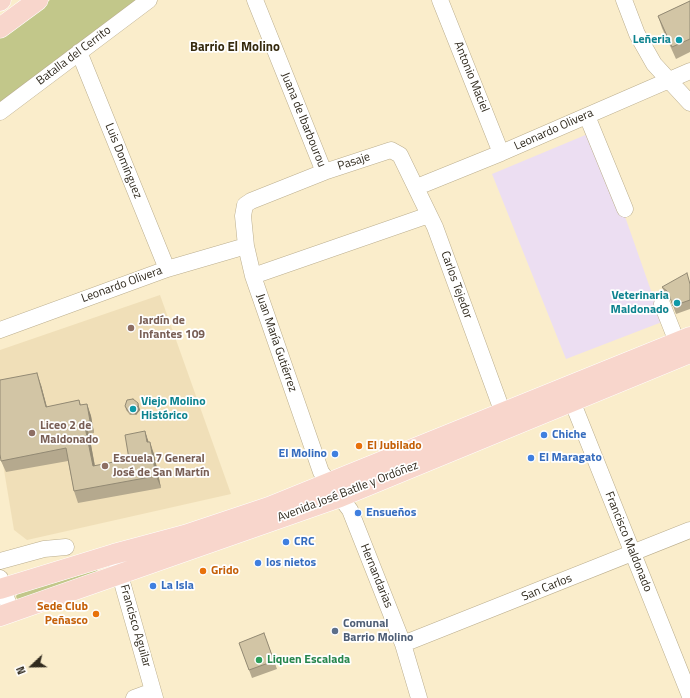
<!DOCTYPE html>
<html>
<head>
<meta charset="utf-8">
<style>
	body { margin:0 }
	#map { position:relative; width:690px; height:698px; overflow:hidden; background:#faedcb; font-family:"Titillium Web",sans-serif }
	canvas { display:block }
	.north { position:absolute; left:12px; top:646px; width:40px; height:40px; -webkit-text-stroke:3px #fff; paint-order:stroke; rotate:248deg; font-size:11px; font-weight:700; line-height:16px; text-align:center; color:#302a1e }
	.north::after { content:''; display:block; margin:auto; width:14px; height:18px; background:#302a1e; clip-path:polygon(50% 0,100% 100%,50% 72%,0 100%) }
</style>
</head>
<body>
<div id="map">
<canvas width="690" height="698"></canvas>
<div class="north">N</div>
</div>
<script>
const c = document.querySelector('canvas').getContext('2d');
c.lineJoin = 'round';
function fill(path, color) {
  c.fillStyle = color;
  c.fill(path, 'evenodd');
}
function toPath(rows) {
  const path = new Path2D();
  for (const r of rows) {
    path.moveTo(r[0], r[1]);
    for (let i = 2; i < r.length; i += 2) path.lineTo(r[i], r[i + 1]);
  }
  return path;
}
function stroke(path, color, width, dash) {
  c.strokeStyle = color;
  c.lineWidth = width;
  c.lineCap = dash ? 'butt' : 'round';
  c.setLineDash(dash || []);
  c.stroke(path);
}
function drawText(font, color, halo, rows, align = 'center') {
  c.font = font + ' "Titillium Web",sans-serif';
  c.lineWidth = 3.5;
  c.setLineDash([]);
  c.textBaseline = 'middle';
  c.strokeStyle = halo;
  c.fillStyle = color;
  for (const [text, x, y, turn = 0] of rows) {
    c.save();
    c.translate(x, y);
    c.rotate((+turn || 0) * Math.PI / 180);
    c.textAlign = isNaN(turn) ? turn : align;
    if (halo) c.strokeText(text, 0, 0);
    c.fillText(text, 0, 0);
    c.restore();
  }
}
fill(toPath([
	[160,295,231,494,27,540,14,530,0,446,0,350]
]), '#f0dfb8');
fill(toPath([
	[595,131,662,322,566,359,492,174]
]), '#ecdef2');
fill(toPath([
	[50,0,137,0,0,103,0,38],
	[97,570,98,572,19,601,16,597,17,594]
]), '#c2c78a');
const minor = toPath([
	[255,0,324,172],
	[440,0,501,153],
	[624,0,637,34,654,64,690,103],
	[79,52,167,269],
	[0,112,149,0],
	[587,116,625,209],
	[417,187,501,153,690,71],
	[253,276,429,215],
	[662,304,677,342],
	[0,330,167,269,246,246],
	[568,391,690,696],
	[114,554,155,698],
	[0,561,44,549,66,547],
	[0,578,11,612],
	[403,644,690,530],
	[134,698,153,691],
	[419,698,403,644,350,510,321,472,253,276,246,246,243,216,245,205,251,201,324,172,391,150,400,155,435,227,507,424]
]);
const major = toPath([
	[0,1,1,0],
	[0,28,38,0],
	[0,589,114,554,185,535,269,507,690,337],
	[0,616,340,497,690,353]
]);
stroke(minor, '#bbae8e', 17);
stroke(major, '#fff', 21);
stroke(minor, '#fff', 16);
stroke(major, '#f8d6cc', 20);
fill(toPath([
	[690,1,690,52,676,59,662,28,658,16],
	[690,282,690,309,676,314,671,300,665,295,662,287],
	[41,385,47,407,79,400,81,405,87,404,91,416,94,433,89,434,95,466,129,459,145,431,148,442,154,454,161,488,78,503,74,491,68,461,6,472,1,461],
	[138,403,139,407,140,410,136,415,130,415,126,410,125,406],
	[264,633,277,669,252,678,239,643]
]), '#b5a98e');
fill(toPath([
	[37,373,41,385,50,419,46,407],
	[138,403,139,407,140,410,136,415,134,411],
	[87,404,91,416,94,433,90,421],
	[84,422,89,434,97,478,93,466],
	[145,431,149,443,147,442],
	[150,442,154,454,161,488,156,476]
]), '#938a74');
const building = toPath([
	[690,1,690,39,672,47,658,16,690,1],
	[687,273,690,284,690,300,673,306,668,292,662,287,687,273],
	[37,373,46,407,79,400,80,405,87,404,90,421,84,422,93,466,129,459,125,435,145,431,147,442,150,442,156,476,74,491,66,448,1,461,0,454,0,380,37,373],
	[133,399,138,403,138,406,134,411,128,411,125,406,127,400,133,399],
	[264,633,274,661,249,670,239,643,264,633]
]);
fill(building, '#d2c5a5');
stroke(building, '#938a74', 1);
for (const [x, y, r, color] of [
	[679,40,4,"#0f9aa8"],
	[677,303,4,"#0f9aa8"],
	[131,328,4,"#8d6e63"],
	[133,409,4,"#0f9aa8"],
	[32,433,4,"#8d6e63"],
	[544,435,4,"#3f7fe0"],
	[359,446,4,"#e8710a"],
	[335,454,4,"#3f7fe0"],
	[531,458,4,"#3f7fe0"],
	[105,466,4,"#8d6e63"],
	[358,513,4,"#3f7fe0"],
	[286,542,4,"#3f7fe0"],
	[258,563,4,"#3f7fe0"],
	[203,571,4,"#e8710a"],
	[153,586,4,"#3f7fe0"],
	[96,614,4,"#e8710a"],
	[335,631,4,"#5c6f8a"],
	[259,660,4,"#2e9e5b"]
]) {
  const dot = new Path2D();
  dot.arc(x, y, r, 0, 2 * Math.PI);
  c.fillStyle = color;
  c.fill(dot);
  stroke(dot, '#fff', 1.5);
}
drawText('bold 12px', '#0d838f', '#fff', [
	["Leñeria",671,40],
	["Veterinaria",669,296],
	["Maldonado",669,310],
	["Viejo Molino",141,402,"left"],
	["Histórico",141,416,"left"]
], 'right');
drawText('12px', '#302a1e', '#fff', [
	["Batalla del Cerrito",74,56,-37],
	["Antonio Maciel",471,77,68],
	["Juana de Ibarbourou",303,120,68],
	["Leonardo Olivera",554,130,-24],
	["Luis Domínguez",123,161,68],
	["Pasaje",354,162,-18],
	["Leonardo Olivera",122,285,-20],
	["Carlos Tejedor",456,285,70],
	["Juan María Gutiérrez",276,343,71],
	["Avenida José Batlle y Ordóñez",348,492,-21],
	["Francisco Maldonado",628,542,68],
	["Hernandarias",376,576,68],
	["San Carlos",547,588,-22],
	["Francisco Aguilar",135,626,74]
]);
drawText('bold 12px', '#785e54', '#fff', [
	["Jardín de",139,321],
	["Infantes 109",139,335],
	["Liceo 2 de",40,426],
	["Maldonado",40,440],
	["Escuela 7 General",113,459],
	["José de San Martín",113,473]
], 'left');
drawText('bold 12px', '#366cbe', '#fff', [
	["Chiche",552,435],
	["El Molino",327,454,"right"],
	["El Maragato",539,458],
	["Ensueños",366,513],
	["CRC",294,542],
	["los nietos",266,563],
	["La Isla",161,586]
], 'left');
drawText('bold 12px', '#c56008', '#fff', [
	["El Jubilado",367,446],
	["Grido",211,571],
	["Sede Club",88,607,"right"],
	["Peñasco",88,621,"right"]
], 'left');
drawText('bold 12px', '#4e5e75', '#fff', [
	["Comunal",343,624],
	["Barrio Molino",343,638]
], 'left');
drawText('bold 12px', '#27864d', '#fff', [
	["Liquen Escalada",267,660]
], 'left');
drawText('bold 13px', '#362b0f', '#fff', [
	["Barrio El Molino",235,48]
]);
</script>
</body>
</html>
